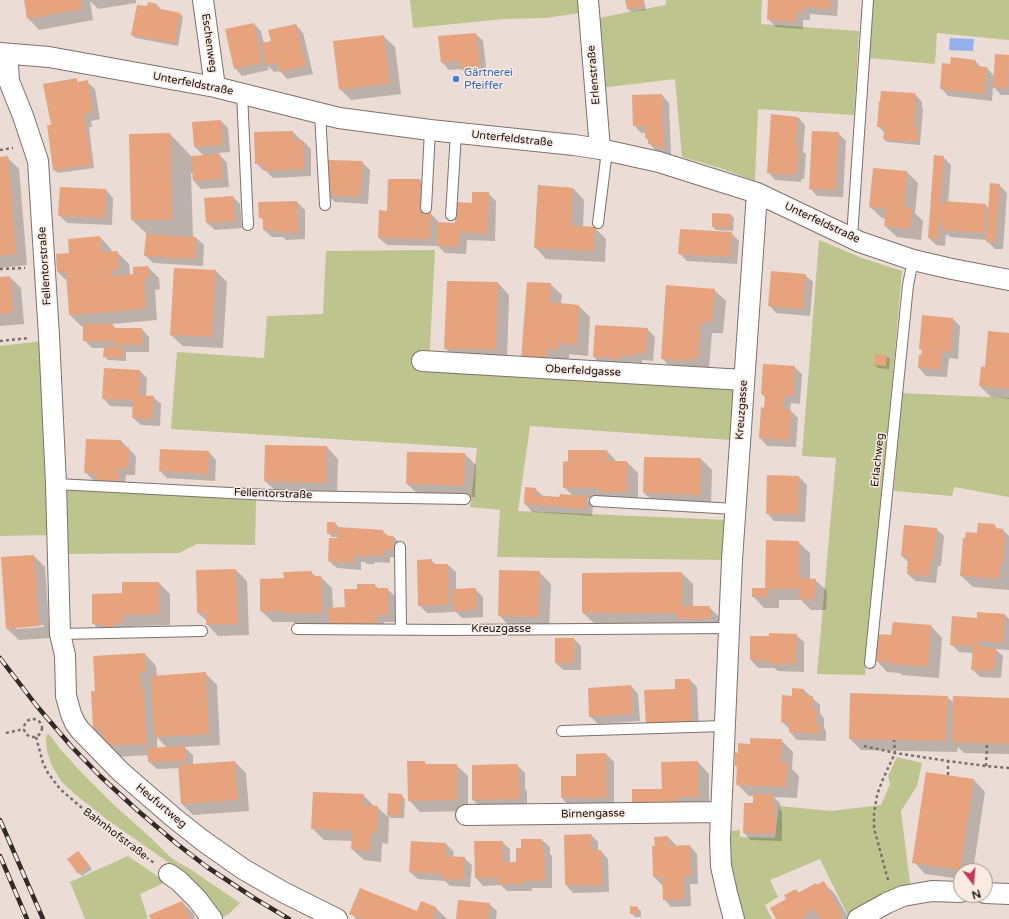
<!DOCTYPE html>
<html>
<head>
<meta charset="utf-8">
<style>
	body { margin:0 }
	#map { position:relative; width:1009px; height:919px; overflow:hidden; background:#ebdcd5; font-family:"Varela Round",sans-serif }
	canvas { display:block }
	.north { position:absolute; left:953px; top:863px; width:40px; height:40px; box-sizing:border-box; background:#f9eae2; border:1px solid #a0958f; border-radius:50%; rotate:164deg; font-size:11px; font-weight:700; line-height:16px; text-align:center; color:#1a1513 }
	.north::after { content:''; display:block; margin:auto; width:14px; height:18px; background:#c5365a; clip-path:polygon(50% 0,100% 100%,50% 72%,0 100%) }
</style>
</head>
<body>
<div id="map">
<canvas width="1009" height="919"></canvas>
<div class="north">N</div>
</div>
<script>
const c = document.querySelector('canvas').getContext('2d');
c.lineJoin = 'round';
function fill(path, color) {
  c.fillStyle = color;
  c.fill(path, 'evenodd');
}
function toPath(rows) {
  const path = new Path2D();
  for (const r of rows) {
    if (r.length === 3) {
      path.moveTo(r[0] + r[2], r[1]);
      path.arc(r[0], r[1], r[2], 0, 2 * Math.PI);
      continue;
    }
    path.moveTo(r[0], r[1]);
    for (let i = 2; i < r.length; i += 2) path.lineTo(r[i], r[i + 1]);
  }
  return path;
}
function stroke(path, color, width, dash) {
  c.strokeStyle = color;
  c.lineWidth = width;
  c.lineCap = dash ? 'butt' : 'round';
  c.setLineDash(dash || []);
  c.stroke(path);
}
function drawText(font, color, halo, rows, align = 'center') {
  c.font = font + ' "Varela Round",sans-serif';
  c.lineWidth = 3;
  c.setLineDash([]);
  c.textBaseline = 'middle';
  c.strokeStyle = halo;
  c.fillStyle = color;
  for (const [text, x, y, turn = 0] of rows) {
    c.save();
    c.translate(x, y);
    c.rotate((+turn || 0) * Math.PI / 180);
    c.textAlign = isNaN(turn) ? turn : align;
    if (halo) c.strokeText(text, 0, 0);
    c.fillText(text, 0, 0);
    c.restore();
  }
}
fill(toPath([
	[410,0,577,0,579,13,546,18,504,19,413,28],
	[666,0,762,0,761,24,859,31,854,115,758,109,755,181,720,168,682,157,675,79,600,88,593,19,666,5],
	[873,0,1009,0,1009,40,937,33,935,64,869,58],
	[819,240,862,258,902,271,878,544,865,675,817,674,836,458,802,456],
	[435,250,429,367,737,386,731,440,530,426,518,511,728,520,724,560,497,557,500,510,470,507,477,448,171,429,177,352,264,358,267,316,323,314,326,251],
	[42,341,48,535,0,536,0,346],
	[901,393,1009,398,1009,497,954,487,952,496,894,491],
	[66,489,256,500,255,545,197,544,179,553,66,554],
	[48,733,61,750,83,774,112,803,153,840,165,852,174,860,190,869,240,903,229,914,221,918,181,873,169,863,105,818,76,795,61,781,51,764,47,751,46,741,46,737],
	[897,757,922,763,917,786,901,811,910,883,849,918,820,859,770,880,778,897,765,905,772,919,741,919,729,879,730,831,740,830,740,837,775,838,779,806,831,811,881,805,890,784,888,776],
	[128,856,166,882,140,894,148,919,85,919,70,882]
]), '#bec48e');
fill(toPath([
	[950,38,974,39,973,51,949,50]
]), '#93b0ed');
fill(toPath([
	[25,0,136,0,136,3,98,9,90,1,93,20,39,30,28,18],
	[626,0,644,0,646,10,631,12,628,9],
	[769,0,838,0,837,16,810,14,810,20,803,20,803,29,776,27,768,19],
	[157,5,160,8,160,10,180,14,183,17,178,46,136,38,132,35,148,8],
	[254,24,261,31,264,44,272,42,296,25,303,33,313,74,287,79,280,71,274,72,268,66,269,70,242,76,235,68],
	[476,34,483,41,487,75,469,77,461,69,449,70,442,62],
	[383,36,395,47,401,94,351,100,340,89],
	[996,55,1009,56,1009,95,1001,95,993,86,992,101,948,96,941,88,951,65,975,61,982,68,987,68,994,76],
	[76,80,80,83,87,82,95,89,100,119,91,121,92,127,89,127,94,168,58,173,54,170,53,125],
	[915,94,922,102,922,107,923,109,920,145,887,142,884,139,885,133,878,126],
	[662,95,669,103,671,155,656,151,649,143,649,141,646,138,646,133,641,133,634,125],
	[798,117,805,125,803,152,806,154,804,179,801,179,801,182,775,180,768,172],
	[221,121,228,128,230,152,218,153,227,163,229,187,201,189,194,181,193,173,191,173,193,237,196,238,204,245,203,266,153,263,146,256,147,234,132,220,170,134,191,156,191,157,204,156,195,147],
	[293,132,300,139,301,141,303,141,311,149,311,176,273,178,266,171,264,171,256,163],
	[838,133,846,141,843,197,817,196,810,188],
	[7,157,19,169,27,265,0,268,0,158],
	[943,157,951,165,948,203,986,205,989,209,999,185,1007,193,1003,249,995,249,987,241,987,240,950,237,946,234,945,246,936,245,929,238],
	[362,162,370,170,368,204,335,202,327,195],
	[907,172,918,183,915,213,923,221,921,240,897,237,885,226,886,219,882,218,870,207],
	[389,180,420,180,428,188,427,213,430,213,438,221,438,223,456,224,472,204,488,193,496,201,495,241,467,240,466,254,445,253,438,246,387,245,379,238,388,212],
	[538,186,573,188,584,200,583,227,595,228,606,239,605,262,546,259,535,247],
	[106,190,113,198,112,225,67,223,59,215],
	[233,197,240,204,242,228,215,230,207,223],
	[297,202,305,210,305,239,286,240,283,237,272,237,264,230,264,221,260,217,259,203],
	[731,215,734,218,733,231,716,230,713,227],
	[731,233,739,241,737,264,687,261,679,253],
	[100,237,111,249,112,253,117,252,129,264,130,275,135,275,148,267,159,278,160,289,155,290,157,320,111,324,117,329,142,329,149,337,149,352,126,352,126,361,108,360,104,356,105,348,92,348,84,340,84,326,81,326,70,315,67,281,58,272,70,254],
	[216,271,227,282,223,348,183,346,171,335],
	[805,275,813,282,810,316,776,313,769,305],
	[0,277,10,277,21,288,24,324,0,326],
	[498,283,509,295,507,361,457,360,445,348],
	[550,284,562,295,561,304,579,306,590,317,588,356,569,354,569,361,534,370],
	[714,290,726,301,723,333,712,333,709,369,673,370,662,358],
	[953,319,960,326,958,359,949,358,947,377,926,376,919,368,922,356,923,351,920,349],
	[647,329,655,337,653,361,642,360,642,363,628,362,628,366,601,364,594,357],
	[1009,334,1009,399,991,397,980,386,986,368],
	[886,356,890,359,889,369,878,368,875,365],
	[794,367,802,374,800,404,791,403,790,410,798,418,796,447,767,446,760,438,766,398,762,394],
	[140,371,147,378,146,396,153,397,161,404,160,426,141,425,133,418,134,407,110,406,103,398],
	[121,441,136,456,135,475,126,475,125,488,103,488,96,480,93,480,85,472],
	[327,447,338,459,337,494,277,492,265,481],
	[607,451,617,462,627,462,638,473,638,503,608,499,587,499,593,505,592,516,532,512,525,504,535,489,543,496,560,498,573,496,564,487,569,462],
	[209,452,216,460,215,481,167,478,160,471],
	[465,454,476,465,475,497,419,495,407,484],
	[701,459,712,470,711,506,656,504,644,493],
	[799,477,807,485,805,522,774,521,767,513],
	[335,523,338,526,338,528,383,531,388,536,393,536,400,544,400,557,390,557,390,563,375,562,374,564,367,564,365,562,361,562,361,570,337,568,329,561,338,539,338,537,332,537,328,533],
	[994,525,998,529,1003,530,1009,536,1009,590,973,587,961,576,978,534],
	[936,529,944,536,941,566,938,566,936,583,915,581,908,574,909,563,902,556],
	[798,542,810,553,810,579,815,580,827,591,826,610,811,610,801,600,779,600,779,608,764,608,753,596,766,589],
	[34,556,45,567,50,638,19,640,7,629],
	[44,625,44,627,16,629,16,627],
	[431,560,436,565,448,565,456,572,456,590,475,589,483,597,483,617,462,618,456,612,427,613,419,605],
	[236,570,247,581,249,635,218,636,207,624,207,621,198,613],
	[311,572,316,577,321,577,332,588,333,609,346,608,358,590,375,585,379,589,387,589,395,596,395,622,384,622,384,630,337,631,330,624,295,624,293,622,273,622,261,611,285,579],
	[539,572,551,584,549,628,510,627,499,615],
	[682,573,693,584,693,607,709,607,721,619,721,630,595,624,583,613,583,574],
	[159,583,170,594,170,625,134,626,134,634,125,634,125,638,114,638,111,635,104,635,93,623,123,594],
	[1005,615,1009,619,1009,650,995,649,1003,656,1001,678,980,677,972,669,973,653,959,652,951,644,978,619],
	[931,626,942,638,939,678,902,675,900,673,887,672,876,660,892,636],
	[796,635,804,642,804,672,778,671,774,668,758,668,751,660,751,637,770,637],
	[574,639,581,646,581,670,563,670,556,663],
	[145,654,156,666,157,676,205,673,217,685,220,745,184,747,193,755,193,765,235,762,246,773,249,811,193,815,182,804,179,768,157,769,149,762,149,755,114,757,102,738,94,730,96,692],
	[157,737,167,748,157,749],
	[690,680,697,687,699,730,654,732,676,690],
	[631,686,638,694,640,721,598,724,590,716],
	[804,690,820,705,820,713,824,718,824,728,826,731,826,741,797,740,790,732,790,729,782,722,793,697],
	[947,697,954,703,1009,699,1009,754,964,753,958,747,957,752,861,750,850,739],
	[781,740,793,752,792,769,799,776,797,798,774,797,780,803,780,809,782,812,782,841,751,840,744,833,754,804,754,796,749,796,737,784,738,768,736,766,739,754,750,745],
	[606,754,614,762,614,805,569,806,562,798,562,777,577,777],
	[424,762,427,765,456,765,468,776,468,811,420,812,409,800],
	[698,762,709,774,709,808,689,816,663,790],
	[517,765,525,773,525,789,527,791,527,807,481,807,473,800],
	[974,780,985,792,973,871,961,871,961,879,925,874,914,862],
	[389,794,401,795,405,799,404,818,391,818,389,816,388,844,382,843,381,862,364,860,352,849,353,841,324,840,312,828,363,795,375,807,377,807,388,817],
	[591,835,598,842,598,851,601,851,608,859,609,892,573,893,566,885],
	[668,837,676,845,676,847,690,846,697,854,698,884,690,884,691,906,671,907,664,899,663,885,662,885,654,877,653,847,656,847],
	[522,840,542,840,550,847,550,854,552,856,552,888,532,888,532,891,507,891,501,885,483,886,476,878,502,842,510,849,510,863,517,863,522,849],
	[446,844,454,852,453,857,464,858,472,865,470,887,450,886,445,881,418,879,410,872],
	[81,855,92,869,82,876,79,873],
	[823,882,835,894,849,919,777,919,787,900,796,890,799,893],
	[182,902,193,913,195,919,152,919],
	[421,902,436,908,447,919,356,919,351,913,417,912],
	[489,904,497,911,496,919,457,919],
	[637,908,641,911,641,917,635,917,631,913]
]), '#0003');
fill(toPath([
	[24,0,81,0,82,9,27,19],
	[625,0,642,0,643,7,627,9],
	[768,0,831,0,830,9,803,7,803,13,796,13,796,22,767,20],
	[148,2,157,4,156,8,180,13,175,43,131,35,137,5,147,6],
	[254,23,262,63,234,69,225,29],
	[296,24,306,66,279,72,277,63,266,65,261,43,271,41,268,30],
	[476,33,480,68,461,70,460,61,441,63,438,36],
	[384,35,390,83,339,90,333,41],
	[995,54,1009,55,1008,88,993,88],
	[951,57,976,60,975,66,987,67,984,94,940,89,942,63,950,64],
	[77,78,77,82,88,80,93,112,84,114,92,165,53,170,47,125,51,125,43,84],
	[881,91,915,93,915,100,916,100,914,127,918,127,917,142,883,139,885,127,877,127,879,101,880,101],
	[662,94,664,149,648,144,648,138,645,138,645,126,633,126,632,95],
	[771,114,798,117,796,145,799,146,797,172,794,172,794,175,767,173],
	[221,120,223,145,194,147,192,122],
	[293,131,294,141,303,140,304,169,264,171,264,164,255,164,254,132],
	[812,131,839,132,835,190,809,189],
	[170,133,172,220,131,220,129,134],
	[220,154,222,179,193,181,191,156],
	[934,155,944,156,940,205,943,206,943,201,986,204,984,233,941,230,942,223,939,222,938,239,928,238],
	[8,156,16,254,0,256,0,157],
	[328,160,363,161,360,197,326,195],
	[873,168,907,171,904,207,912,208,910,229,884,226,886,209,869,207],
	[388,179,420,179,420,212,431,212,430,239,378,238,379,210,387,211],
	[990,183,1000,184,995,242,986,242],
	[538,185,573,188,571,225,595,227,594,251,534,248],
	[60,187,106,189,105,218,58,216],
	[472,192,489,192,487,234,459,232,459,247,437,246,437,222,455,223,456,202,472,203],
	[233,196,235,221,206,223,204,198],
	[297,201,298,232,277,233,277,230,263,230,263,218,259,218,258,202],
	[712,213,731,214,730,228,712,227],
	[680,229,732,232,730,257,678,254],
	[146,234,196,237,195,259,144,256],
	[100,236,101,252,118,251,119,269,111,270,111,276,133,274,133,267,148,266,149,278,144,279,146,309,69,315,66,272,57,272,56,254,69,253,68,239],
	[174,268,216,270,212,337,170,335],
	[771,271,806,274,803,309,768,306],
	[10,276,13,313,0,314,0,277],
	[447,281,498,282,496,350,444,349],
	[527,282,551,283,550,302,579,305,577,345,558,343,558,350,547,349,546,361,521,359],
	[666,285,715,289,712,322,701,322,698,358,691,358,691,361,661,359],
	[922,315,953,318,951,352,942,351,940,370,918,368,919,355,921,355,922,349,919,349],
	[83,324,113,324,113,328,142,328,142,345,113,345,113,341,83,341],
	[595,325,648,328,646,354,635,353,635,356,621,355,621,359,593,357],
	[988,331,1009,333,1009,389,979,386,981,366,985,367],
	[104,347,123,348,123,358,103,357],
	[875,354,887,355,886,366,874,365],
	[763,364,795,366,793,396,784,396,783,409,791,410,789,440,759,438,761,407,764,408,765,395,761,394],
	[104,368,140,370,139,395,154,396,152,419,132,418,133,400,102,399],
	[86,439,121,440,121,447,129,447,128,468,119,468,118,481,95,480,95,473,84,473],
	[265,445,327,446,326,483,264,481],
	[160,449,209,451,208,474,159,471],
	[568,450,607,450,607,461,627,461,627,492,599,492,600,488,563,488,563,462,568,461],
	[407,452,465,453,464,486,406,484],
	[644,457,701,458,700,495,643,493],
	[767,475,799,476,798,514,766,514],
	[525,487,536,488,535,495,559,497,560,494,586,496,585,509,524,504],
	[327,522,335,522,335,534,327,534],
	[978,523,995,524,995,528,1003,529,1003,535,1005,535,1003,564,1000,564,999,579,960,576,963,538,965,538,966,532,977,533],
	[904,525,937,528,934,559,931,559,929,576,907,574,908,557,901,556],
	[337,527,383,530,383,535,393,536,393,550,383,550,383,556,367,555,367,557,359,557,359,555,354,555,354,563,328,561,329,538,337,538],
	[766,540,799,541,799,578,816,579,815,599,799,599,799,589,768,589,768,597,752,597,752,588,765,588],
	[34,555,39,626,6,629,1,557],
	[432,559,432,564,448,564,449,605,418,606,417,560],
	[236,569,238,624,206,625,206,613,197,613,196,570],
	[499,570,540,571,538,617,498,616],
	[312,571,312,576,321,576,322,613,283,613,283,611,260,611,260,579,284,578,283,572],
	[682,572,682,606,710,606,710,619,677,619,677,613,582,613,582,573],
	[122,582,159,582,159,614,123,615,123,623,114,623,114,627,102,627,102,624,92,624,92,594,122,593],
	[357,584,375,584,375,588,388,588,388,615,377,615,377,623,329,624,328,608,345,607,344,589,357,589],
	[476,588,476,610,453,611,453,589],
	[977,612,1005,614,1003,643,979,641,978,646,996,648,994,671,971,670,973,646,950,645,952,616,977,618],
	[893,622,931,625,928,667,889,664,890,662,874,661,877,634,891,635],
	[769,633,797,634,796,664,769,664,769,661,750,660,750,636,769,636],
	[555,638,574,638,574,663,555,663],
	[145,653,146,672,140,672,141,687,143,687,147,744,102,746,101,730,93,730,91,691,95,691,93,656],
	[206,672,209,734,154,737,151,676],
	[675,679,690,679,692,722,646,724,644,690,675,689],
	[631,685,633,714,589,717,588,688],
	[792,688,804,689,804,696,813,696,812,709,817,709,816,723,819,723,819,734,789,732,789,723,781,722,782,695,792,696],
	[850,693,948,696,946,741,849,739],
	[953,696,1009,698,1009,744,952,742],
	[750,738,782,739,781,763,788,763,786,787,736,785,737,767,735,766,735,752,738,753,738,743,750,744],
	[185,746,186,761,148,762,147,748],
	[606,753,607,798,561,798,561,776,576,776,576,754],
	[235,761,238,800,181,804,178,765],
	[407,761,425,761,425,764,457,764,457,800,408,801],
	[698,761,698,797,678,797,678,805,632,806,632,789,662,789,661,762],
	[518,764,518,782,519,782,520,799,472,800,472,765],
	[926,772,974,779,960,870,912,863],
	[313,792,364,794,363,805,378,806,377,833,371,833,370,851,351,849,352,831,311,829],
	[388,793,402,794,401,815,387,815],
	[753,794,773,794,772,803,775,803,775,834,743,833,744,803,753,803],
	[591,834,591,850,601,850,602,885,565,885,564,835],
	[668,836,669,846,690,845,691,876,683,877,684,899,663,900,662,877,653,877,652,846,655,846,654,837],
	[521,839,542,839,542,848,544,848,545,881,524,881,524,884,498,884,498,878,475,878,474,841,503,841,503,862,516,862,516,848,521,848],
	[411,841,446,843,446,856,465,857,463,880,442,879,442,874,409,872],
	[78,851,89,865,78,874,67,859],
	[824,881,843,917,839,919,820,919,815,909,807,913,808,915,801,919,776,919,770,908,786,899,784,895,796,889,798,893,816,883,817,885],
	[360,888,417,911,421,901,436,907,433,917,437,919,363,919,349,914],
	[458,900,490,903,488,919,456,919],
	[182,901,190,919,151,919,149,915],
	[630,906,638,907,638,914,630,914]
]), '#e6a37e');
const service = toPath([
	[242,93,248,225],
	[320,113,325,205],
	[426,208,430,130],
	[451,215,456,133],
	[598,223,607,151],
	[852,237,868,0],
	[56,484,288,496,465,499],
	[595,501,735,509],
	[400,547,401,629],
	[297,629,451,630,729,628],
	[60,634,202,631],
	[870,663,908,285,913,260],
	[562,731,724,726]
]);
const minor = toPath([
	[203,0,215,87],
	[588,0,600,149],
	[0,53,49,57,215,87,339,118,430,130,574,145,600,149,659,162,757,193,860,242,913,260,952,269,1009,280],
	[0,58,8,65,9,81,23,116,38,161,49,336,56,484,60,634,65,655,66,696,71,714,75,723,80,730,121,772,173,817,202,840,243,869,283,892,337,919],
	[422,361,744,380],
	[466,815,721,812],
	[169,874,179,881,197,899,212,919],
	[985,893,1009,894],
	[734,919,727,893,721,866,720,839,732,560,757,193],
	[858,919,887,903,903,896,932,891,961,892]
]);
stroke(service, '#7e716a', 12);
stroke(minor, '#7e716a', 22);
stroke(toPath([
	[0,150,13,148],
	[0,269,25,268],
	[0,341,29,338],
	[33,728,9],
	[6,733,24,729],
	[36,737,43,763,48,773,60,789,96,820,154,863],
	[864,746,895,753,948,761,986,766,1009,768],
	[986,766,987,743],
	[948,775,948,761],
	[888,880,874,828,874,814,877,795,883,779,895,753,894,740]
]), '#786f6b', 2.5, [3, 3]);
stroke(service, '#fff', 10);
stroke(minor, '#fff', 20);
const rail = toPath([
	[0,658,36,705,71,746,100,776,137,810,177,844,207,867,254,898,289,919],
	[0,820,43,919],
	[0,856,27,919]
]);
stroke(rail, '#312a28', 4.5);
stroke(rail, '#f9eae2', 3, [9]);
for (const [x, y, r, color] of [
	[456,79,4,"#3f7fe0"]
]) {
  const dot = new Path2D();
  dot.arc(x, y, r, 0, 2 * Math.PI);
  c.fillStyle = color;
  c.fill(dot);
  stroke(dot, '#f9eae2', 1.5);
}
drawText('11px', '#1a1513', '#f9eae2', [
	["Eschenweg",209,43,82],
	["Erlenstraße",594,75,-95],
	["Unterfeldstraße",193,84,11],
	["Unterfeldstraße",512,139,6],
	["Unterfeldstraße",822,223,25],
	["Fellentorstraße",45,266,-94],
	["Oberfeldgasse",583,371,3],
	["Kreuzgasse",742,410,-86],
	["Erlachweg",878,460,-84],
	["Fellentorstraße",273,494,2],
	["Kreuzgasse",501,629],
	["Heufurtweg",161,806,40],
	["Birnengasse",593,814,-1],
	["Bahnhofstraße",115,834,37]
]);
drawText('11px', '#366cbe', '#f9eae2', [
	["Gärtnerei",464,73],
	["Pfeiffer",464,86]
], 'left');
</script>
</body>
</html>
